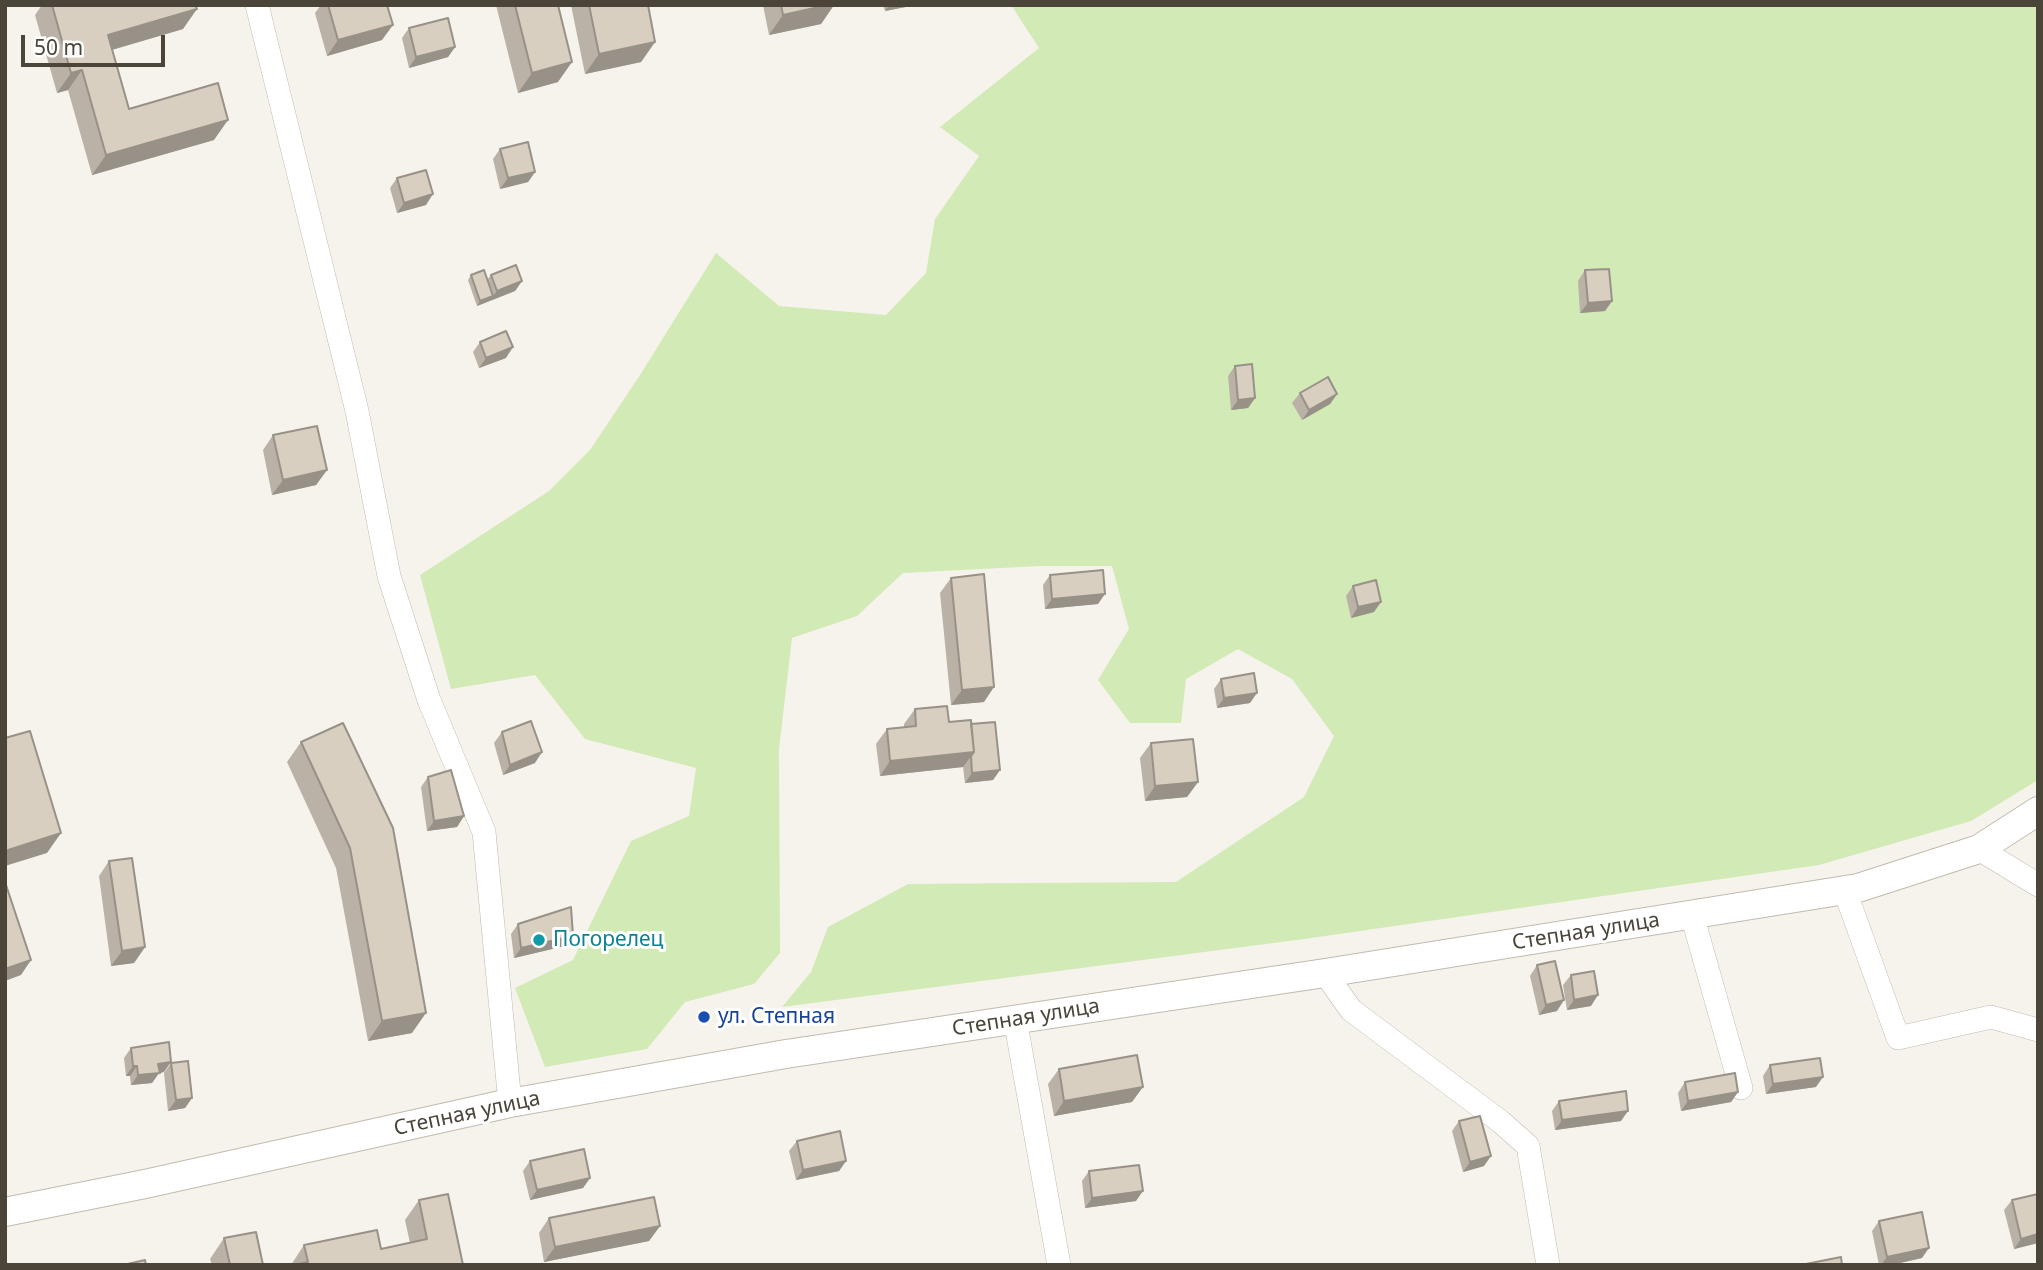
<!DOCTYPE html>
<html>
<head>
<meta charset="utf-8">
<style>
	body { margin:0 }
	#map { position:relative; width:2043px; height:1270px; overflow:hidden; background:#f6f3ec; font-family:"Noto Sans",sans-serif }
	canvas { display:block }
	.frame { position:absolute; inset:0; border:7px solid #4b4439; pointer-events:none }
	.scale { position:absolute; left:21px; top:35px; width:144px; height:32px; box-sizing:border-box; border:4px solid #4b4439; border-top:0; padding-left:9px; font-size:21px; line-height:24px; white-space:nowrap; color:#4b4439; -webkit-text-stroke:5px #fff; paint-order:stroke }
</style>
</head>
<body>
<div id="map">
<canvas width="2043" height="1270"></canvas>
<div class="frame"></div>
<div class="scale">50 m</div>
</div>
<script>
const c = document.querySelector('canvas').getContext('2d');
c.lineJoin = 'round';
function fill(path, color) {
  c.fillStyle = color;
  c.fill(path, 'evenodd');
}
function toPath(rows) {
  const path = new Path2D();
  for (const r of rows) {
    path.moveTo(r[0], r[1]);
    for (let i = 2; i < r.length; i += 2) path.lineTo(r[i], r[i + 1]);
  }
  return path;
}
function stroke(path, color, width, dash) {
  c.strokeStyle = color;
  c.lineWidth = width;
  c.lineCap = dash ? 'butt' : 'round';
  c.setLineDash(dash || []);
  c.stroke(path);
}
function drawText(font, color, halo, rows, align = 'center') {
  c.font = font + ' "Noto Sans",sans-serif';
  c.lineWidth = 6;
  c.setLineDash([]);
  c.textBaseline = 'middle';
  c.strokeStyle = halo;
  c.fillStyle = color;
  for (const [text, x, y, turn = 0] of rows) {
    c.save();
    c.translate(x, y);
    c.rotate((+turn || 0) * Math.PI / 180);
    c.textAlign = isNaN(turn) ? turn : align;
    if (halo) c.strokeText(text, 0, 0);
    c.fillText(text, 0, 0);
    c.restore();
  }
}
fill(toPath([
	[1011,5,2038,5,2038,780,1971,821,1819,865,1304,939,782,1007,811,972,828,927,908,884,1176,882,1304,797,1334,736,1292,679,1238,649,1186,679,1181,723,1130,723,1098,680,1129,629,1112,566,1040,566,903,573,857,616,792,638,779,749,780,953,754,984,685,1002,647,1049,545,1067,515,988,573,960,631,841,689,816,696,768,585,739,535,675,451,689,420,575,549,491,590,450,640,375,716,253,779,306,886,315,926,273,935,219,979,156,940,127,1039,48]
]), '#d2eab5');
const minor = toPath([
	[257,5,357,411,389,576,429,700,484,832,510,1103],
	[1979,849,2038,885],
	[1845,891,1898,1038,1991,1017,2038,1030],
	[1692,915,1741,1088],
	[1325,973,1351,1010,1501,1122,1528,1146,1548,1265],
	[1015,1019,1059,1265]
]);
const tertiary = toPath([
	[5,1212,145,1184,510,1103,786,1054,1325,973,1858,888,1979,849,2038,811]
]);
stroke(minor, '#c2bbae', 24);
stroke(tertiary, '#c2bbae', 30);
stroke(minor, '#fff', 23);
stroke(tertiary, '#fff', 28);
fill(toPath([
	[42,5,195,5,183,29,112,50,129,109,214,140,92,175,68,90,57,93,35,15],
	[321,5,387,5,382,40,327,56,315,13],
	[496,5,558,5,558,82,518,93],
	[571,5,648,5,655,42,641,62,585,74],
	[763,5,834,5,821,24,769,35],
	[883,5,916,5,885,11],
	[409,28,455,47,448,57,409,68,402,38],
	[500,149,535,172,528,182,500,189,493,159],
	[397,178,426,205,397,213,390,188],
	[1585,270,1612,301,1605,311,1580,313,1578,281],
	[471,275,487,280,491,275,522,281,515,291,477,306,468,280],
	[480,342,506,358,479,368,473,352],
	[1235,366,1255,398,1248,408,1231,410,1228,376],
	[1300,393,1337,394,1330,404,1302,420,1292,403],
	[273,435,327,470,316,485,272,495,263,450],
	[1050,575,1098,604,1045,609,1043,585],
	[951,578,984,702,951,705,940,593],
	[1353,586,1374,612,1351,618,1346,596],
	[1221,679,1250,703,1217,708,1214,689],
	[915,709,949,722,971,724,1000,770,993,780,965,783,963,767,880,776,876,744,887,729,904,727,904,724],
	[343,723,412,1033,368,1041,336,868,287,762,301,742],
	[502,732,535,763,503,775,494,743],
	[1151,743,1198,782,1187,797,1145,801,1140,758],
	[428,777,464,816,457,827,427,831,421,787],
	[109,861,145,947,134,963,111,966,99,876],
	[518,924,573,936,565,946,514,958,511,934],
	[1537,965,1557,1011,1539,1015,1530,976],
	[1571,975,1591,1006,1567,1010,1563,985],
	[131,1048,164,1072,159,1073,152,1083,131,1085,130,1076,126,1076,124,1058],
	[171,1063,192,1098,185,1108,168,1111,164,1073],
	[1770,1065,1816,1087,1766,1094,1763,1076],
	[1059,1069,1132,1102,1054,1116,1048,1084],
	[1685,1082,1738,1092,1731,1102,1681,1111,1678,1093],
	[1559,1101,1621,1121,1555,1130,1552,1111],
	[1459,1121,1484,1166,1463,1172,1452,1131],
	[797,1141,846,1161,839,1171,796,1180,789,1151],
	[530,1161,590,1178,583,1188,530,1200,523,1171],
	[1089,1171,1136,1201,1085,1208,1082,1181],
	[419,1200,463,1265,291,1265,304,1245,381,1249,410,1243,405,1220],
	[2012,1200,2038,1243,2014,1249,2004,1210],
	[549,1218,660,1226,649,1241,544,1262,539,1233],
	[1879,1221,1922,1258,1891,1265,1879,1265,1872,1231],
	[224,1238,263,1265,212,1265,210,1259]
]), '#bab2a6');
fill(toPath([
	[828,5,834,5,821,24,769,35,783,15],
	[889,5,916,5,885,11],
	[197,9,183,29,94,55,108,35],
	[393,25,382,40,327,56,338,40],
	[655,42,641,62,585,74,599,54],
	[455,47,448,57,409,68,416,57],
	[572,62,558,82,518,93,532,73],
	[82,70,68,90,57,93,71,73],
	[228,120,214,140,92,175,106,155],
	[535,172,528,182,500,189,508,178],
	[433,194,426,205,397,213,404,203],
	[522,281,515,291,477,306,480,301,493,296,497,291],
	[1612,301,1605,311,1580,313,1588,303],
	[513,347,506,358,479,368,486,358],
	[1337,394,1330,404,1302,420,1309,410],
	[1255,398,1248,408,1231,410,1238,400],
	[327,470,316,485,272,495,283,480],
	[1105,594,1098,604,1045,609,1052,599],
	[1381,602,1374,612,1351,618,1358,607],
	[994,687,984,702,951,705,962,690],
	[1257,693,1250,703,1217,708,1224,698],
	[542,752,535,763,503,775,510,765],
	[974,752,963,767,880,776,890,761],
	[1000,770,993,780,965,783,972,773],
	[1198,782,1187,797,1145,801,1155,786],
	[464,816,457,827,427,831,434,821],
	[61,833,47,853,5,866,5,851],
	[573,936,565,946,514,958,521,948],
	[145,947,134,963,111,966,122,951],
	[31,960,21,975,5,981,5,969],
	[1598,995,1591,1006,1567,1010,1574,1000],
	[1564,1000,1557,1011,1539,1015,1546,1005],
	[426,1013,412,1033,368,1041,382,1021],
	[171,1062,164,1072,159,1073,152,1083,131,1085,138,1075,158,1064],
	[133,1066,137,1066,130,1076,126,1076],
	[1823,1077,1816,1087,1766,1094,1773,1084],
	[1143,1087,1132,1102,1054,1116,1064,1101],
	[1738,1092,1731,1102,1681,1111,1688,1101],
	[192,1098,185,1108,168,1111,176,1100],
	[1628,1111,1621,1121,1555,1130,1562,1120],
	[1491,1156,1484,1166,1463,1172,1470,1162],
	[846,1161,839,1171,796,1180,803,1170],
	[590,1178,583,1188,530,1200,537,1190],
	[1143,1191,1136,1201,1085,1208,1092,1198],
	[660,1226,649,1241,544,1262,555,1247],
	[2038,1234,2038,1243,2014,1249,2021,1239],
	[1929,1248,1922,1258,1891,1265,1881,1265,1887,1257]
]), '#979187');
const building = toPath([
	[52,5,195,5,197,9,108,35,129,109,218,83,228,120,106,155,82,70,71,73,52,5],
	[328,5,387,5,393,25,338,40,328,5],
	[515,5,558,5,572,62,532,73,515,5],
	[589,5,648,5,655,42,599,54,589,5],
	[781,5,828,5,783,15,781,5],
	[448,18,455,47,416,57,409,28,448,18],
	[528,142,535,172,508,178,500,149,528,142],
	[426,170,433,194,404,203,397,178,426,170],
	[516,265,522,281,497,291,491,275,516,265],
	[1609,269,1612,301,1588,303,1585,270,1609,269],
	[484,270,493,296,480,301,471,275,484,270],
	[506,331,513,347,486,358,480,342,506,331],
	[1252,364,1255,398,1238,400,1235,366,1252,364],
	[1328,377,1337,394,1309,410,1300,393,1328,377],
	[317,426,327,470,283,480,273,435,317,426],
	[1103,570,1105,594,1052,599,1050,575,1103,570],
	[984,574,994,687,962,690,951,578,984,574],
	[1376,580,1381,602,1358,607,1353,586,1376,580],
	[1254,673,1257,693,1224,698,1221,679,1254,673],
	[947,706,949,722,971,720,974,752,890,761,887,729,916,726,915,709,947,706],
	[531,721,542,752,510,765,502,732,531,721],
	[995,722,1000,770,972,773,971,756,974,752,971,724,995,722],
	[343,723,393,828,426,1013,382,1021,350,848,301,742,343,723],
	[30,731,61,833,5,851,5,738,30,731],
	[1193,739,1198,782,1155,786,1151,743,1193,739],
	[451,770,464,816,434,821,428,777,451,770],
	[132,858,145,947,122,951,109,861,132,858],
	[5,882,31,960,5,969,5,882],
	[571,907,573,936,521,948,518,924,571,907],
	[1555,961,1564,1000,1546,1005,1537,965,1555,961],
	[1594,971,1598,995,1574,1000,1571,975,1594,971],
	[169,1042,171,1062,158,1064,160,1073,138,1075,137,1066,133,1066,131,1048,169,1042],
	[1137,1055,1143,1087,1064,1101,1059,1069,1137,1055],
	[1820,1058,1823,1077,1773,1084,1770,1065,1820,1058],
	[188,1061,192,1098,176,1100,171,1063,188,1061],
	[1735,1073,1738,1092,1688,1101,1685,1082,1735,1073],
	[1626,1091,1628,1111,1562,1120,1559,1101,1626,1091],
	[1480,1116,1491,1156,1470,1162,1459,1121,1480,1116],
	[840,1131,846,1161,803,1170,797,1141,840,1131],
	[584,1149,590,1178,537,1190,530,1161,584,1149],
	[1139,1165,1143,1191,1092,1198,1089,1171,1139,1165],
	[448,1194,463,1265,294,1265,308,1262,304,1245,377,1230,381,1249,427,1239,419,1200,448,1194],
	[2038,1194,2038,1234,2021,1239,2012,1200,2038,1194],
	[654,1197,660,1226,555,1247,549,1218,654,1197],
	[1922,1212,1929,1248,1887,1257,1879,1221,1922,1212],
	[256,1232,263,1265,230,1265,224,1238,256,1232],
	[1841,1257,1842,1265,1806,1265,1806,1264,1841,1257],
	[145,1260,146,1265,123,1265,145,1260]
]);
fill(building, '#d8cfc1');
stroke(building, '#979187', 2);
for (const [x, y, r, color] of [
	[539,940,7,"#0f9aa8"],
	[704,1017,7,"#1a4fb4"]
]) {
  const dot = new Path2D();
  dot.arc(x, y, r, 0, 2 * Math.PI);
  c.fillStyle = color;
  c.fill(dot);
  stroke(dot, '#fff', 2.5);
}
drawText('21px', '#4b4439', '#fff', [
	["Степная улица",1586,932,-9],
	["Степная улица",1026,1018,-9],
	["Степная улица",467,1114,-12]
]);
drawText('21px', '#0d838f', '#fff', [
	["Погорелец",553,940]
], 'left');
drawText('21px', '#164399', '#fff', [
	["ул. Степная",718,1017]
], 'left');
</script>
</body>
</html>
